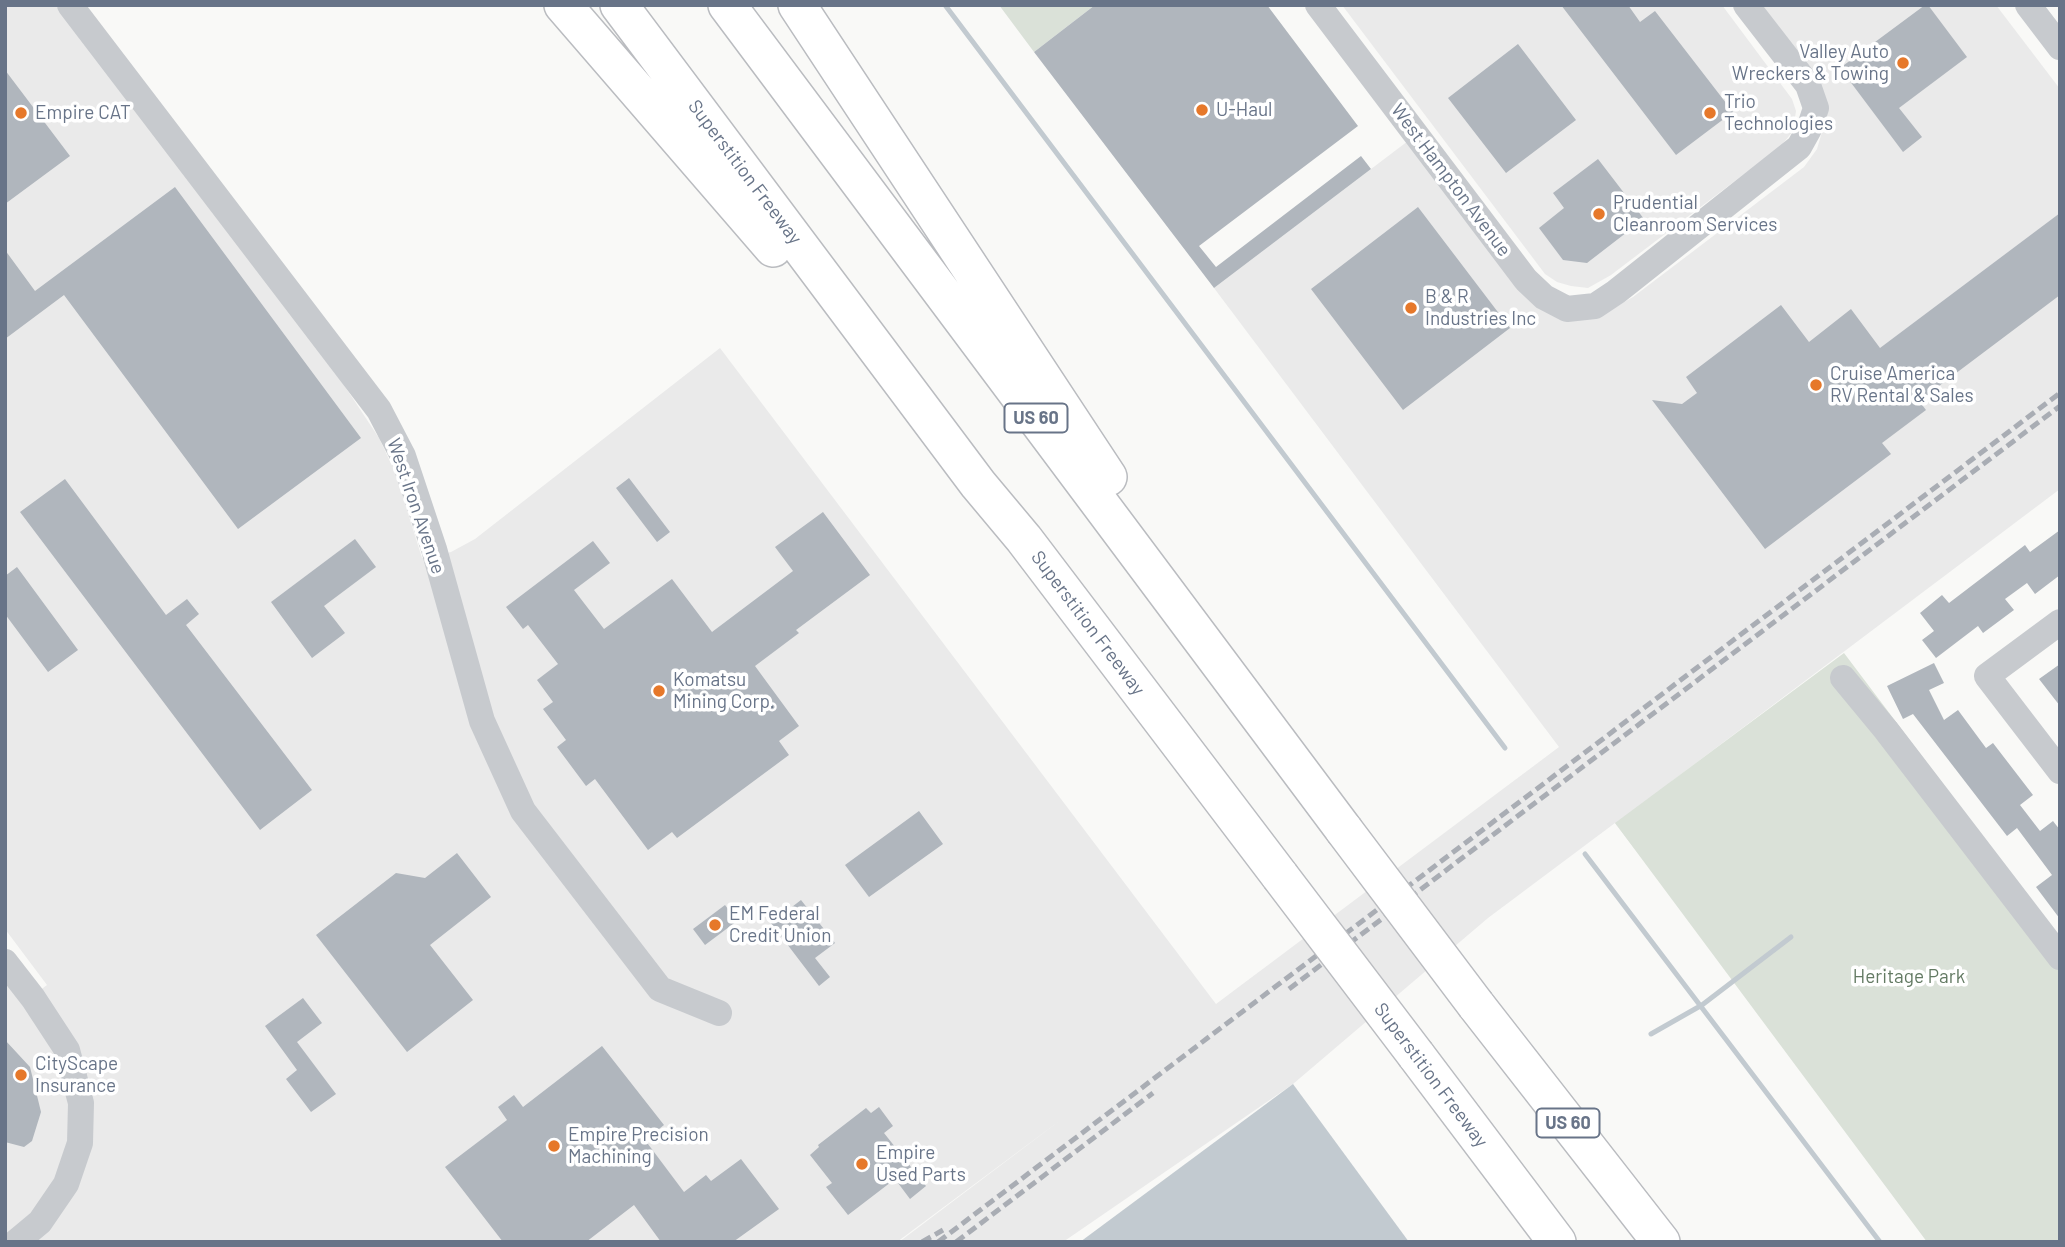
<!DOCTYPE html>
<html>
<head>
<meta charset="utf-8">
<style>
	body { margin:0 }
	#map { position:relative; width:2065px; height:1247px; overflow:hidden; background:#f9f9f7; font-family:Barlow,sans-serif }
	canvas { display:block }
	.frame { position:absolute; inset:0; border:7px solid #687488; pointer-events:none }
</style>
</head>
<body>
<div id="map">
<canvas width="2065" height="1247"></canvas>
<div class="frame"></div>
</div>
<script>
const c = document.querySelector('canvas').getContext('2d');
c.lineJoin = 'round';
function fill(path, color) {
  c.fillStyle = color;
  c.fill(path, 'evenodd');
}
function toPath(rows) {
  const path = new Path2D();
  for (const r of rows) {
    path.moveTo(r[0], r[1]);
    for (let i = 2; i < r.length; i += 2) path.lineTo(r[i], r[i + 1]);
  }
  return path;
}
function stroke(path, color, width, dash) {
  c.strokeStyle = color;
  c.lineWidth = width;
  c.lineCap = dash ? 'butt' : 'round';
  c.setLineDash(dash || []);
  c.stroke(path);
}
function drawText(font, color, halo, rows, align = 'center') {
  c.font = font + ' Barlow,sans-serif';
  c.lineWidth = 7;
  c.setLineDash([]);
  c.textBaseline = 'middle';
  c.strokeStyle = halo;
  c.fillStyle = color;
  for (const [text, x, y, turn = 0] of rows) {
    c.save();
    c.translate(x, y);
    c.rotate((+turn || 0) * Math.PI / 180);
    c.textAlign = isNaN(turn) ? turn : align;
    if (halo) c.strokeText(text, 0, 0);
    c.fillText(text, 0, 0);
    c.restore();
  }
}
fill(toPath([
	[5,5,58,5,344,385,379,438,395,472,422,558,451,552,475,539,720,348,1216,1004,1559,747,1214,288,1408,141,1526,297,1608,311,1633,297,1804,167,1817,149,1827,115,1761,5,1996,5,2060,89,2060,489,1672,781,1644,861,1615,823,1488,918,1293,1084,1063,1242,899,1242,1062,1119,897,1242,5,1242,5,982,22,1004,47,985,5,929],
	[1342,5,1722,5,1792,99,1796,111,1793,131,1781,146,1611,275,1588,288,1571,286,1557,282,1545,274]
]), '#eaeaea');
fill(toPath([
	[999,5,1095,5,1034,52],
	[1844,653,2060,939,2060,1242,1927,1242,1615,823]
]), '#dae1d8');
fill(toPath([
	[1293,1084,1409,1242,1080,1242]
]), '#c2cad0');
stroke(toPath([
	[945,5,1505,748],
	[1585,854,1880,1242],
	[1651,1034,1702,1005,1791,937]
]), '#c2cad0', 5);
fill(toPath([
	[1095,5,1267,5,1358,126,1199,246,1216,267,1361,156,1371,169,1214,288,1034,52],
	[1561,5,1628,5,1640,22,1655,11,1733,112,1676,155],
	[1925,5,1928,5,1967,57,1899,108,1922,137,1903,152,1840,68],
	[1518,44,1576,120,1506,173,1448,98],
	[5,70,70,156,5,204],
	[1598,159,1644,219,1587,263,1563,260,1539,228,1564,208,1553,193],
	[175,187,361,438,238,529,64,295,5,339,5,250,35,291],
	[1418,207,1510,328,1403,410,1311,289],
	[2060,213,2060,295,1919,401,1926,410,1882,443,1891,454,1765,549,1652,400,1682,404,1697,393,1686,377,1781,305,1809,342,1851,309,1880,348],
	[629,478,670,532,657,542,616,488],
	[65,479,166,615,187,599,199,614,186,625,312,790,260,830,20,512],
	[823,512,870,575,796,630,799,633,755,666,799,726,779,741,789,755,677,838,672,832,648,850,595,779,586,786,557,747,566,740,543,709,553,702,537,680,558,664,528,625,523,629,506,607,593,541,610,563,574,590,604,629,672,579,712,632,793,571,775,547],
	[2060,530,2060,575,2035,594,2027,583,2005,599,2014,610,1983,633,1978,626,1936,658,1922,640,1934,631,1920,613,1942,595,1949,603,2025,545,2030,552],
	[355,539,376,567,324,606,345,633,312,658,271,602],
	[17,567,78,650,48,672,5,614,5,576],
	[1934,663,1944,683,1929,690,1944,720,1958,710,1986,748,1993,743,2033,795,2020,805,2040,831,2053,821,2060,830,2060,919,2036,887,2052,875,2017,828,2007,836,1913,714,1903,719,1887,686],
	[2060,664,2060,706,2039,679],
	[919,811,943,844,869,897,845,865],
	[457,853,491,897,430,945,473,1000,407,1052,316,935,396,873,425,878],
	[801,900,835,943,815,958,830,977,819,986,771,923],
	[725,905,737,921,705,945,693,929],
	[303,998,322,1023,297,1042,336,1094,311,1112,286,1079,297,1070,265,1026],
	[5,1040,30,1067,41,1112,32,1141,24,1147,5,1142],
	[602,1046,664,1125,645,1140,684,1192,706,1175,711,1181,741,1159,779,1209,733,1242,661,1242,634,1205,586,1242,503,1242,445,1167,507,1120,498,1107,514,1095,523,1107],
	[879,1107,893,1126,884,1133,926,1186,910,1199,895,1179,848,1215,826,1187,832,1183,810,1155,819,1147,818,1145,866,1108,871,1113]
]), '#b0b6bd');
const highway = toPath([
	[563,5,773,248],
	[619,5,978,484,1024,539,1280,876],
	[727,5,1344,830],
	[797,5,1108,477],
	[1476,1005,1661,1242],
	[1416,1055,1557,1242]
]);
stroke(highway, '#babcc0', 40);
stroke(toPath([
	[70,5,379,410,403,456,434,549,482,721,523,811,660,989,719,1013],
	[1318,5,1526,280,1544,297,1567,309,1595,306,1616,292,1799,147,1809,129,1816,108,1808,85,1746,5],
	[2028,5,2060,47],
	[2060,622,1987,676,2060,771],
	[1843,678,1886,730,2060,957],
	[5,962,33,998,67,1050,81,1103,80,1143,66,1184,40,1222,16,1242]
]), '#c7cace', 26);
stroke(highway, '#fff', 37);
stroke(toPath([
	[1289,989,2060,406],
	[922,1242,943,1230],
	[938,1242,2060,393],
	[956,1242,1153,1093]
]), '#a9adb4', 5, [10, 5]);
const highwayBridge = toPath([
	[1344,830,1476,1005],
	[1280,876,1416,1055]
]);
stroke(highwayBridge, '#babcc0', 40, []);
stroke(highwayBridge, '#fff', 37);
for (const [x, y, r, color] of [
	[1903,63,7,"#e6782a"],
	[1202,110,7,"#e6782a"],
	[21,113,7,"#e6782a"],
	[1710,113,7,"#e6782a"],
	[1599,214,7,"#e6782a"],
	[1411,308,7,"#e6782a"],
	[1816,385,7,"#e6782a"],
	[659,691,7,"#e6782a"],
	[715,925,7,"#e6782a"],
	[21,1075,7,"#e6782a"],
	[554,1146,7,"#e6782a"],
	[862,1164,7,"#e6782a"]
]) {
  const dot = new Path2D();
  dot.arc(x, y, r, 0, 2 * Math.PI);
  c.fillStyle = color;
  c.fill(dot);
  stroke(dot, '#fff', 2.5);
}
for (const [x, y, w] of [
	[1036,418,63],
	[1568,1123,63]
]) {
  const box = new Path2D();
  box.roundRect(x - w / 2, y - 14.5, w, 29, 5);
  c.fillStyle = '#fff';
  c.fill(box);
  stroke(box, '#687488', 2);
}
drawText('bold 18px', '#687488', null, [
	["US 60",1036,418],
	["US 60",1568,1123]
]);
drawText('19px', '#687488', '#fff', [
	["Valley Auto",1889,52,"right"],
	["Wreckers & Towing",1889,74,"right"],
	["Trio",1724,102],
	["Technologies",1724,124],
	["U-Haul",1216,110],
	["Empire CAT",35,113],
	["Prudential",1613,203],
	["Cleanroom Services",1613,225],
	["B & R",1425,297],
	["Industries Inc",1425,319],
	["Cruise America",1830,374],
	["RV Rental & Sales",1830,396],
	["Komatsu",673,680],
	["Mining Corp.",673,702],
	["EM Federal",729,914],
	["Credit Union",729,936],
	["CityScape",35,1064],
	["Insurance",35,1086],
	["Empire Precision",568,1135],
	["Machining",568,1157],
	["Empire",876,1153],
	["Used Parts",876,1175]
], 'left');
drawText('19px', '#687488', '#fff', [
	["Superstition Freeway",745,172,53],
	["West Hampton Avenue",1451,180,53],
	["West Iron Avenue",416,506,71],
	["Superstition Freeway",1088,623,53],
	["Superstition Freeway",1431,1075,53]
]);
drawText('19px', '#637a63', '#fff', [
	["Heritage Park",1909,977]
]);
</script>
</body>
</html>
